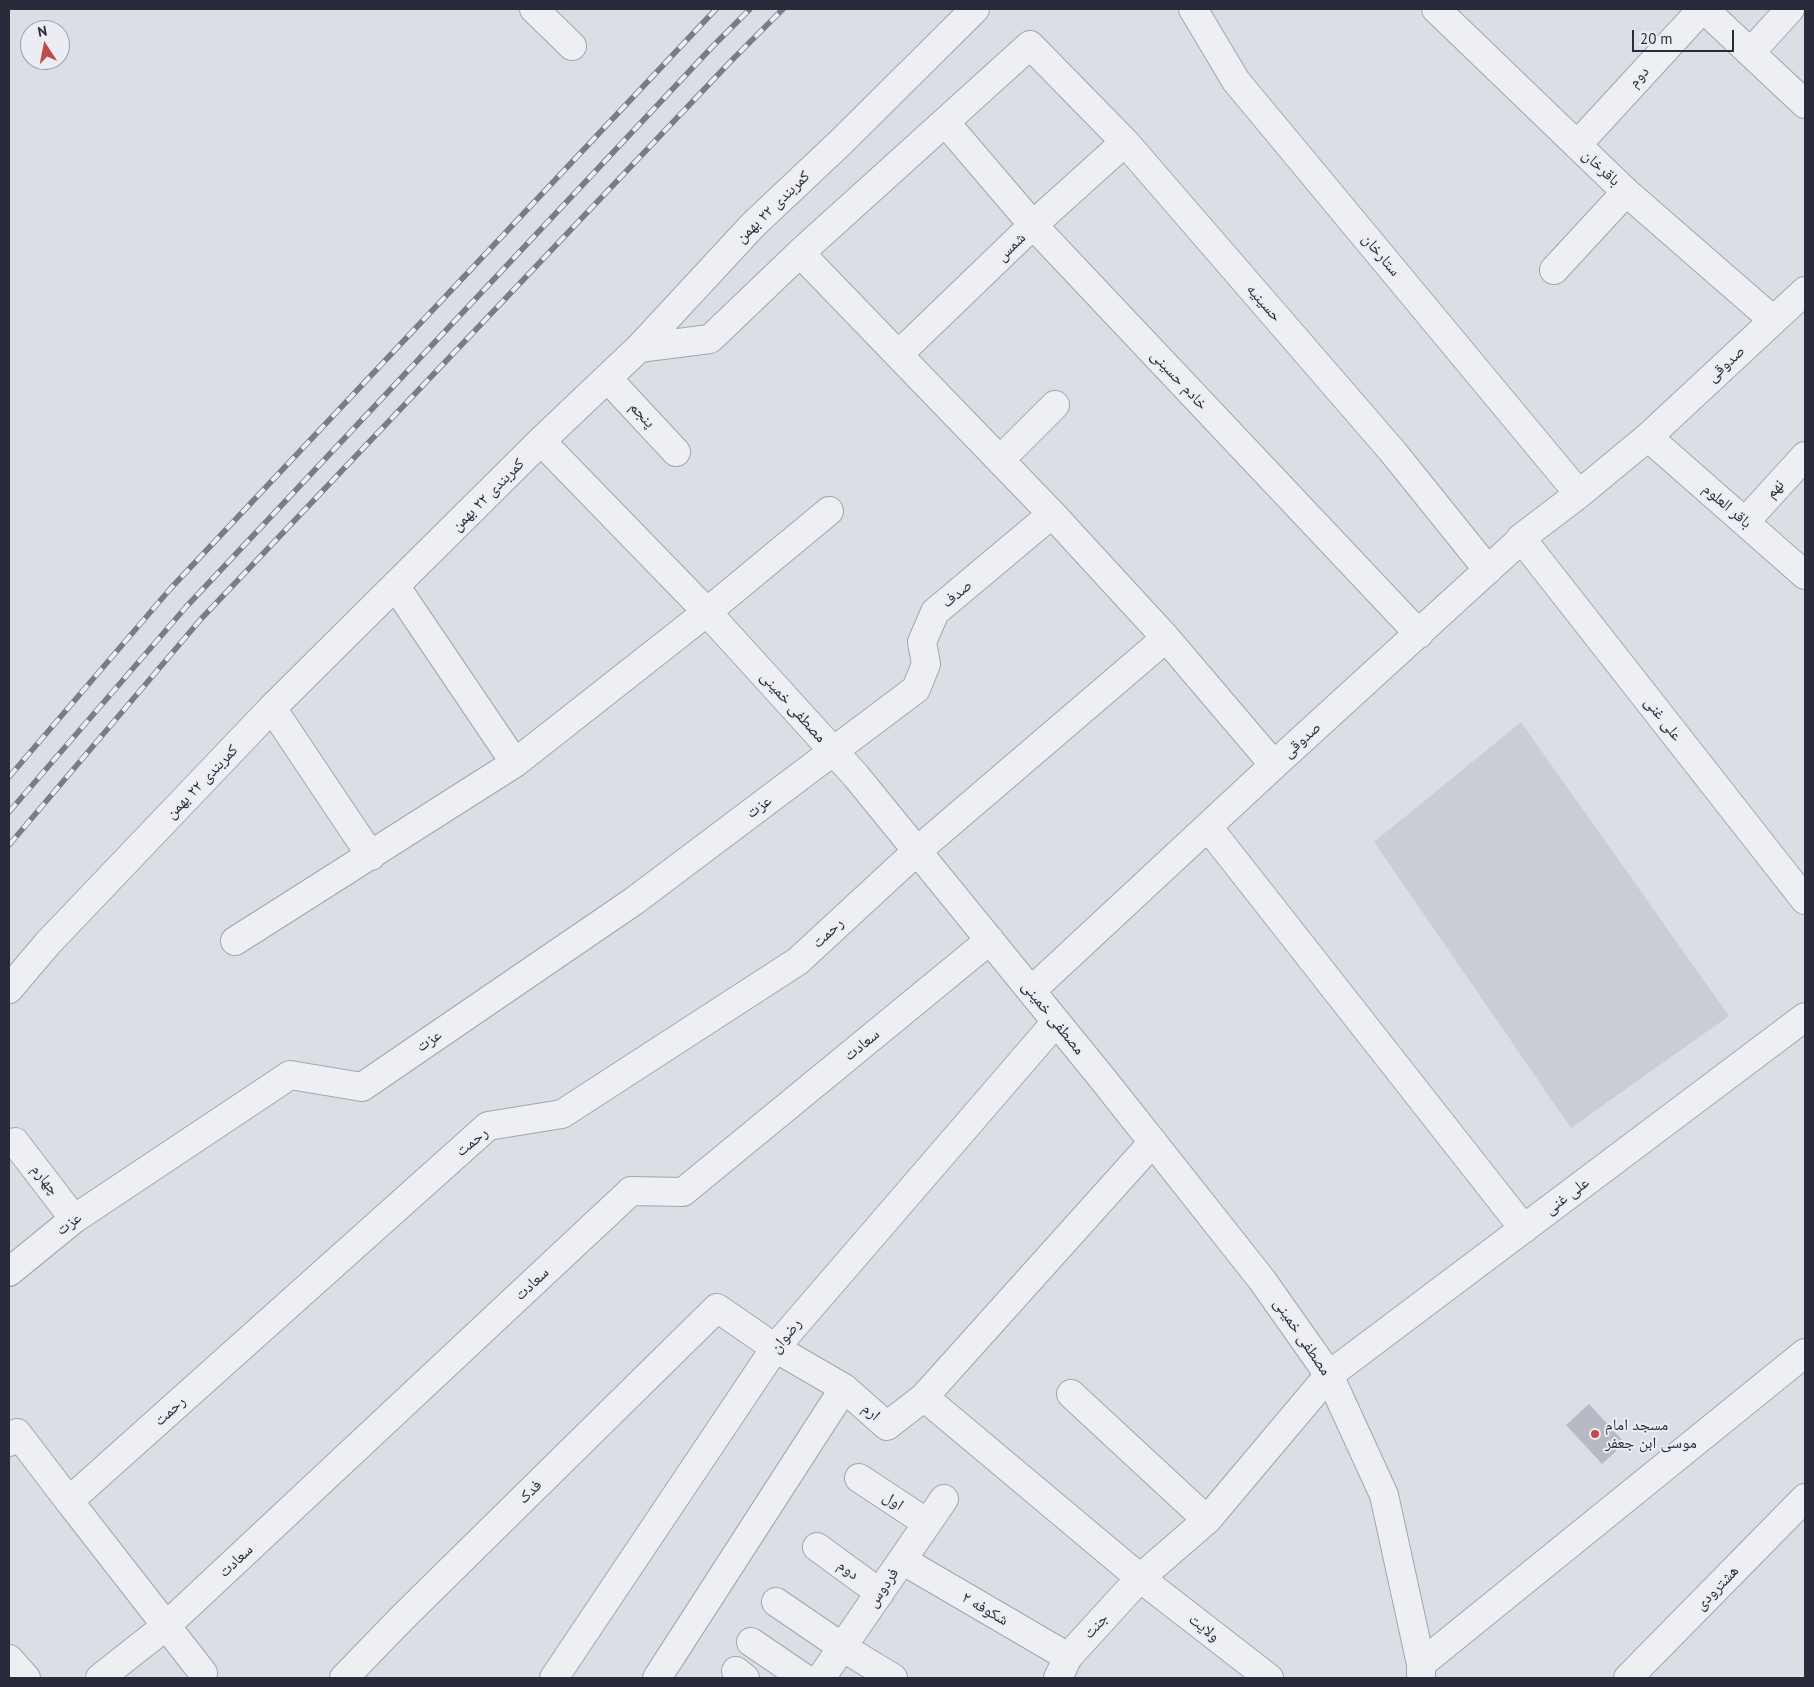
<!DOCTYPE html>
<html>
<head>
<meta charset="utf-8">
<style>
	body { margin:0 }
	#map { position:relative; width:1814px; height:1687px; overflow:hidden; background:#dcdee5; font-family:"PT Sans",sans-serif }
	canvas { display:block }
	.frame { position:absolute; inset:0; border:10px solid #282b39; pointer-events:none }
	.north { position:absolute; left:20px; top:20px; width:50px; height:50px; box-sizing:border-box; background:#ebedf3; border:1px solid #9d9fa9; border-radius:50%; rotate:349deg; font-size:14px; font-weight:700; line-height:20px; text-align:center; color:#282b39 }
	.north::after { content:''; display:block; margin:auto; width:18px; height:22px; background:#bf4c4c; clip-path:polygon(50% 0,100% 100%,50% 72%,0 100%) }
	.scale { position:absolute; left:1632px; top:30px; width:102px; height:22px; box-sizing:border-box; border:2px solid #282b39; border-top:0; padding-left:6px; font-size:15px; line-height:18px; white-space:nowrap; color:#282b39; -webkit-text-stroke:4px #ebedf3; paint-order:stroke }
</style>
</head>
<body>
<div id="map">
<canvas width="1814" height="1687"></canvas>
<div class="frame"></div>
<div class="north">N</div>
<div class="scale">20 m</div>
</div>
<script>
const c = document.querySelector('canvas').getContext('2d');
c.lineJoin = 'round';
function fill(path, color) {
  c.fillStyle = color;
  c.fill(path, 'evenodd');
}
function toPath(rows) {
  const path = new Path2D();
  for (const r of rows) {
    path.moveTo(r[0], r[1]);
    for (let i = 2; i < r.length; i += 2) path.lineTo(r[i], r[i + 1]);
  }
  return path;
}
function stroke(path, color, width, dash) {
  c.strokeStyle = color;
  c.lineWidth = width;
  c.lineCap = dash ? 'butt' : 'round';
  c.setLineDash(dash || []);
  c.stroke(path);
}
function drawText(font, color, halo, rows, align = 'center') {
  c.font = font + ' "PT Sans","Noto Naskh Arabic",sans-serif';
  c.lineWidth = 4;
  c.setLineDash([]);
  c.textBaseline = 'middle';
  c.strokeStyle = halo;
  c.fillStyle = color;
  for (const [text, x, y, turn = 0] of rows) {
    c.save();
    c.translate(x, y);
    c.rotate((+turn || 0) * Math.PI / 180);
    c.textAlign = isNaN(turn) ? turn : align;
    if (halo) c.strokeText(text, 0, 0);
    c.fillText(text, 0, 0);
    c.restore();
  }
}
fill(toPath([
	[1521,722,1729,1016,1571,1128,1374,842]
]), '#cbcdd5');
fill(toPath([
	[1589,1404,1625,1443,1602,1464,1566,1425]
]), '#b7bac4');
const minor = toPath([
	[534,9,572,46],
	[1193,9,1236,81,1579,494],
	[1436,9,1626,192,1773,320],
	[1704,9,1805,104],
	[1751,52,1790,9],
	[945,122,1033,225,1419,634],
	[1577,145,1702,9],
	[800,253,1052,514,1166,638,1274,765],
	[1554,270,1626,192],
	[639,348,710,339,800,253,1030,45,1125,142,1393,452,1488,570],
	[899,354,1033,225,1125,142],
	[608,379,676,452],
	[1648,437,1805,575],
	[541,441,707,612,856,776,1102,1078,1262,1280,1329,1375,1384,1495,1421,1664,1421,1678],
	[1001,459,1055,405],
	[1745,522,1805,456],
	[1521,538,1805,900],
	[396,587,515,763],
	[272,708,371,856],
	[1208,827,1524,1229],
	[235,941,515,763,707,612,829,511],
	[9,989,48,943,272,708,541,441,639,348,753,225,841,142,975,9],
	[1031,991,1274,765,1516,544,1521,538,1579,494,1648,437,1805,291],
	[15,1142,74,1219],
	[9,1272,74,1219,290,1075,362,1087,634,901,916,689,926,664,922,642,935,612,1052,514],
	[1071,1394,1207,1520],
	[924,1397,1140,1578,1269,1678],
	[9,1442,17,1433,69,1501,488,1126,562,1114,798,961,917,851,1166,638],
	[859,1478,927,1523],
	[69,1501,203,1673],
	[817,1547,880,1593],
	[902,1560,1068,1657],
	[776,1602,842,1647,893,1678],
	[751,1642,804,1678],
	[9,1659,26,1678],
	[1421,1664,1805,1353],
	[736,1671,745,1678],
	[100,1678,166,1626,631,1191,683,1192,990,940],
	[344,1678,403,1617,717,1308,775,1348,844,1388],
	[554,1678,775,1348,1056,1022],
	[657,1678,844,1388,887,1426,924,1397,1153,1142],
	[821,1678,944,1499],
	[1058,1678,1068,1657,1140,1578,1207,1520,1329,1375,1805,1017],
	[1628,1678,1805,1498]
]);
stroke(minor, '#a2a5ae', 30);
stroke(minor, '#eeeff3', 28);
const rail = toPath([
	[9,777,171,588,716,9],
	[9,812,186,607,713,46,750,9],
	[9,845,201,619,732,60,783,9]
]);
stroke(rail, '#777c8c', 5.5);
stroke(rail, '#ebedf3', 4, [11]);
for (const [x, y, r, color] of [
	[1595,1434,5,"#bf4c4c"]
]) {
  const dot = new Path2D();
  dot.arc(x, y, r, 0, 2 * Math.PI);
  c.fillStyle = color;
  c.fill(dot);
  stroke(dot, '#ebedf3', 2);
}
drawText('16px', '#282b39', '#ebedf3', [
	["دوم",1639,77,-48],
	["باقرخان",1601,168,43],
	["کمربندی ۲۲ بهمن",773,207,-44],
	["شمس",1011,247,-44],
	["ستارخان",1381,255,50],
	["حسینیه",1264,303,49],
	["صدوقی",1726,364,-43],
	["خادم حسینی",1179,380,47],
	["پنجم",642,415,47],
	["نهم",1775,489,-47],
	["کمربندی ۲۲ بهمن",488,495,-45],
	["باقر العلوم",1727,506,41],
	["صدف",957,594,-40],
	["مصطفی خمینی",793,707,48],
	["علی غنی",1663,719,52],
	["صدوقی",1302,740,-42],
	["کمربندی ۲۲ بهمن",202,782,-46],
	["عزت",759,807,-37],
	["رحمت",828,933,-43],
	["مصطفی خمینی",1053,1018,51],
	["عزت",429,1041,-34],
	["سعادت",862,1045,-39],
	["رحمت",472,1142,-39],
	["چهارم",45,1180,52],
	["علی غنی",1567,1196,-37],
	["عزت",69,1224,-37],
	["سعادت",532,1284,-43],
	["رضوان",786,1336,-51],
	["مصطفی خمینی",1302,1337,56],
	["رحمت",170,1411,-42],
	["ارم",871,1412,41],
	["فدک",530,1492,-45],
	["اول",893,1501,34],
	["سعادت",236,1561,-43],
	["دوم",848,1570,36],
	["فردوس",883,1588,-56],
	["هشترودی",1717,1588,-46],
	["شکوفه ۲",985,1609,30],
	["جنت",1096,1626,-48],
	["ولایت",1204,1628,38]
]);
drawText('16px', '#282b39', '#ebedf3', [
	["مسجد امام",1605,1425],
	["موسی ابن جعفر",1605,1443]
], 'left');
</script>
</body>
</html>
